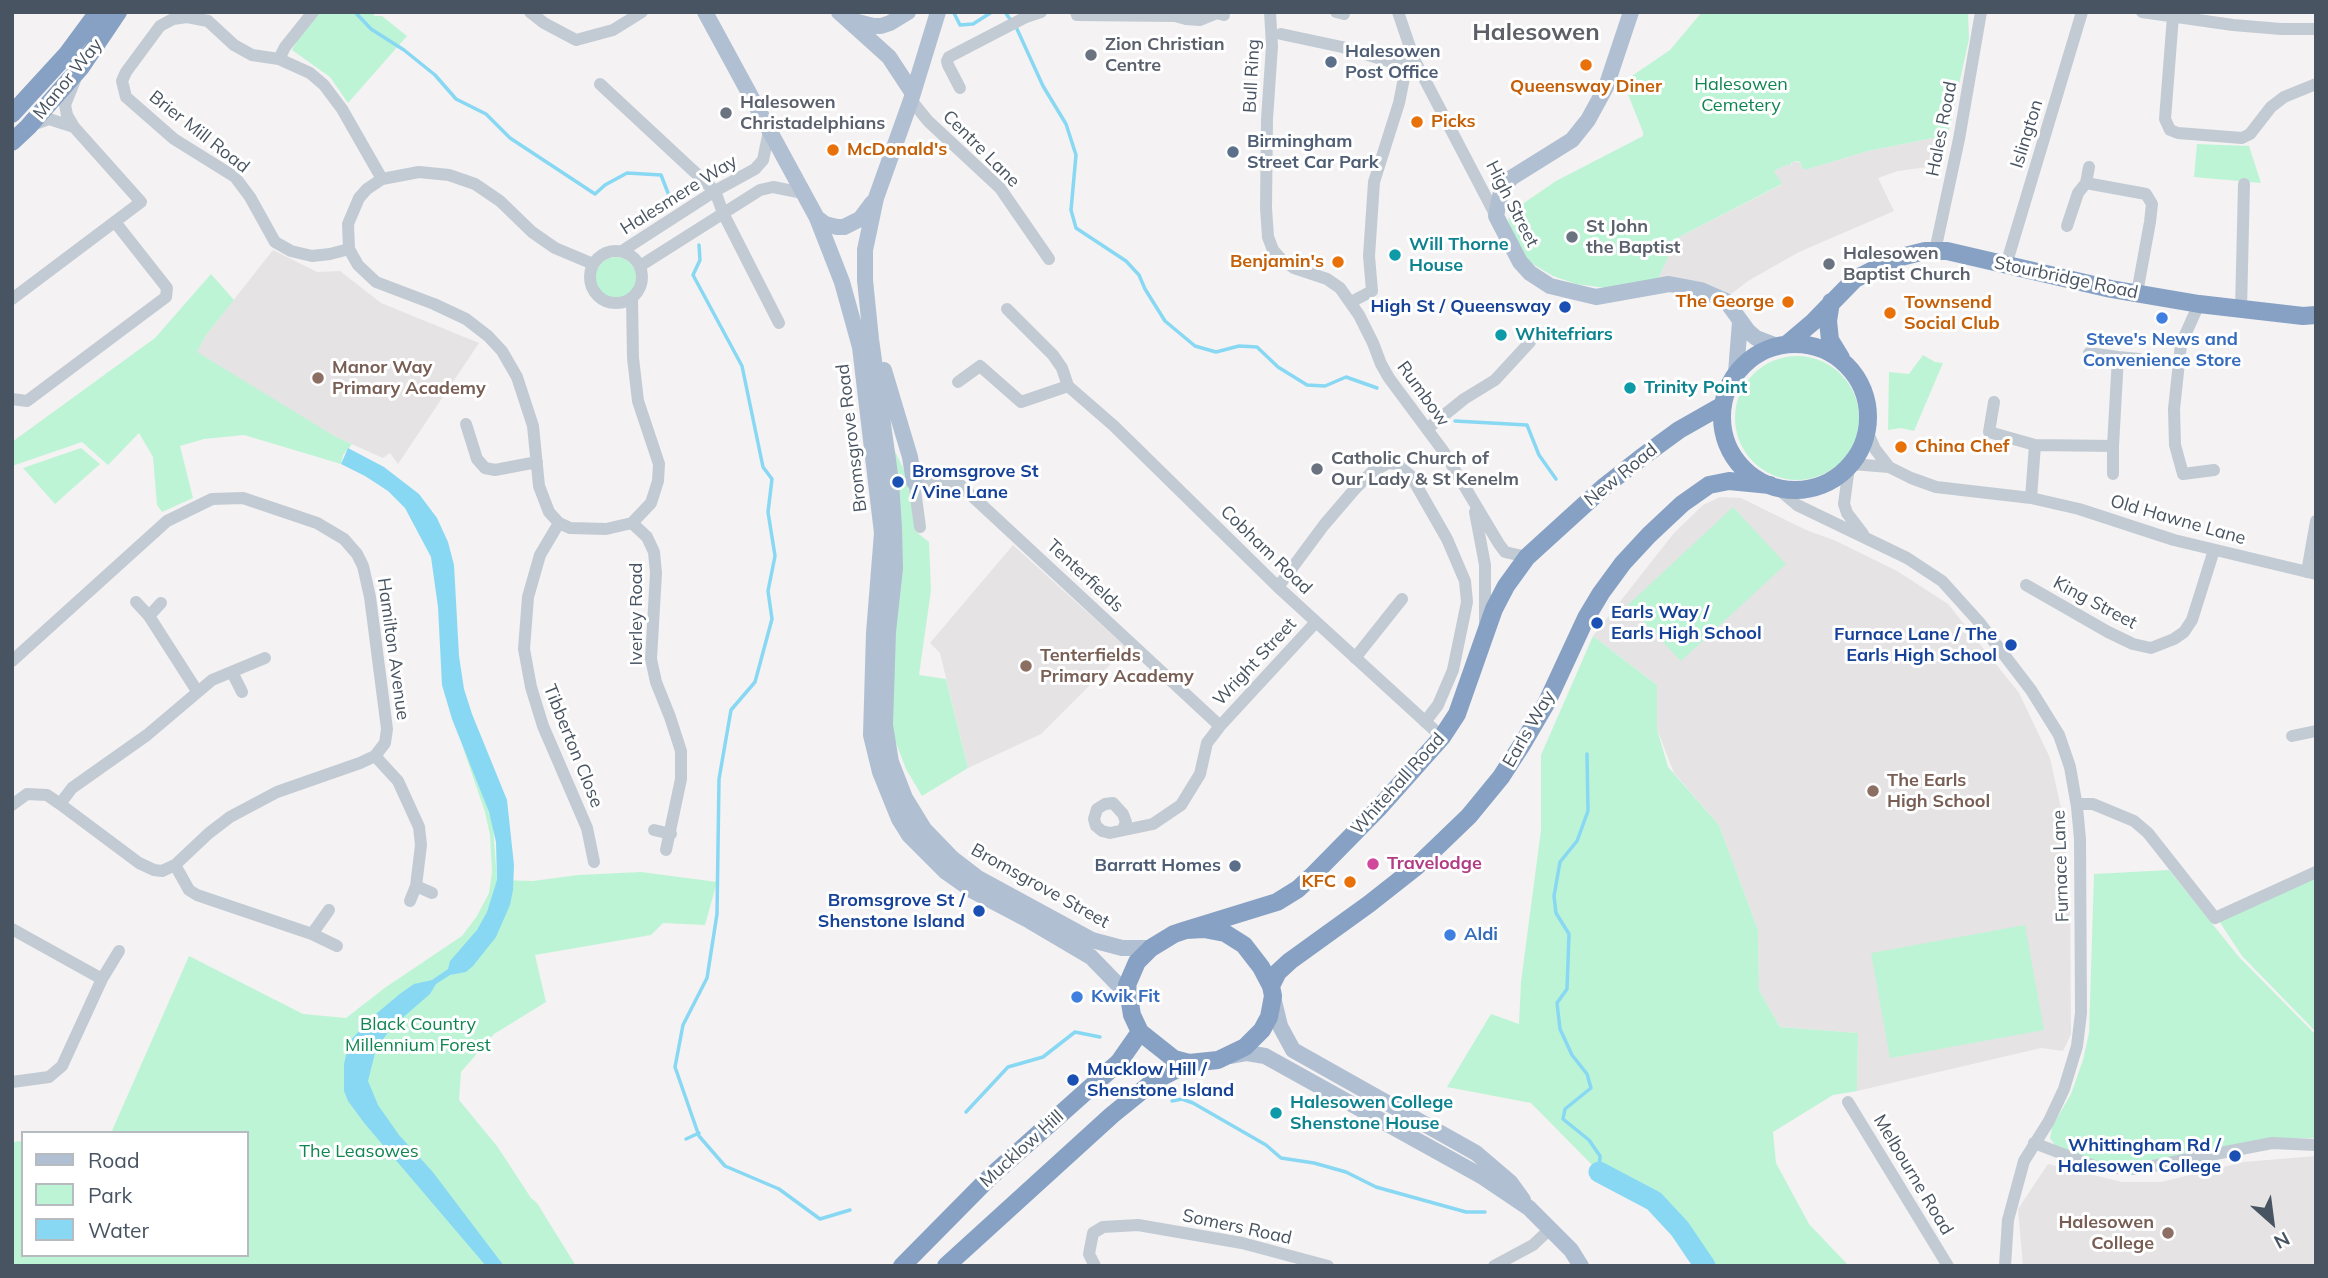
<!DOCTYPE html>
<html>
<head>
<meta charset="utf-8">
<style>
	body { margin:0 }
	#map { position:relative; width:2328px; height:1278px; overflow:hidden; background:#f4f2f2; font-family:Mulish,sans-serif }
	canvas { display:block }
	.frame { position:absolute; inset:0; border:14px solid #485461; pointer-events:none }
	.legend { position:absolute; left:21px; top:1131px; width:228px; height:126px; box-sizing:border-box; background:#fff; border:2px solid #b6bbc0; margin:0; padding:9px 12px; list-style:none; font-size:21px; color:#485461 }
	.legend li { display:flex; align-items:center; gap:14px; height:35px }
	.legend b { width:35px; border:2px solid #b6bbc0 }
	.north { position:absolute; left:2237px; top:1187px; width:70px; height:70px; -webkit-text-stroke:5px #fff; paint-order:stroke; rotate:152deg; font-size:19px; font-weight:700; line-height:28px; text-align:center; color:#485461 }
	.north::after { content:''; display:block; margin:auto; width:24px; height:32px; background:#485461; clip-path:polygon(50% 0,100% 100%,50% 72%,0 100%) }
</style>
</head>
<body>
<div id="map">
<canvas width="2328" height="1278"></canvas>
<div class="frame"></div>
<ul class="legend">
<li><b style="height:9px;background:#b0bfd2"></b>Road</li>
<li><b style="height:19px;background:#bef4d6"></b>Park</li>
<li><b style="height:19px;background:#88d8f4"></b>Water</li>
</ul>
<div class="north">N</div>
</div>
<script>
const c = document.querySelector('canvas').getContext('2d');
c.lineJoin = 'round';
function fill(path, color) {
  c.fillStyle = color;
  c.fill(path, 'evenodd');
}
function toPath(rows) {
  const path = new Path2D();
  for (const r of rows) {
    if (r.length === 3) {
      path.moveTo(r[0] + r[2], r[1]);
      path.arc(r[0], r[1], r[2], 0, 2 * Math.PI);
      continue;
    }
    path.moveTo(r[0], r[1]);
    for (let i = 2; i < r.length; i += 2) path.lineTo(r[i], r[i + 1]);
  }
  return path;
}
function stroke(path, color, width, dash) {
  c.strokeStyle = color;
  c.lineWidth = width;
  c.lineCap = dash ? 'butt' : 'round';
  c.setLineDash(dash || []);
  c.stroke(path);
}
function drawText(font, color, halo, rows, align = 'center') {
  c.font = font + ' Mulish,sans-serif';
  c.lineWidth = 6;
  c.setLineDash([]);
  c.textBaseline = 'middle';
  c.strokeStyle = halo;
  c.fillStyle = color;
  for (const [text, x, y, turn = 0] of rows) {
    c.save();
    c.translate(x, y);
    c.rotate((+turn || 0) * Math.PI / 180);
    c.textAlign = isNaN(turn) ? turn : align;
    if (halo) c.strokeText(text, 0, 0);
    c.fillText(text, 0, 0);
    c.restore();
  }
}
fill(toPath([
	[1948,135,1942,165,1898,171,1878,178,1894,211,1799,252,1748,281,1731,294,1658,279,1677,238,1781,185,1774,171,1788,163,1791,166,1792,162,1799,162,1803,169,1808,169,1868,151],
	[273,250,317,272,340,271,381,303,479,343,398,464,390,453,383,458,336,437,163,410,206,335],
	[1720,497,1741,498,1806,530,1836,541,1897,571,1948,604,2019,693,2050,758,2061,808,2070,890,2071,1034,2063,1051,2041,1048,1857,1091,1858,1033,1780,1027,1759,990,1758,930,1719,825,1674,773,1657,729,1657,685,1593,636,1674,533,1703,505],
	[1013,545,1127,648,1041,734,968,768,940,653,930,643],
	[2316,1156,2316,1266,2023,1266,2018,1209,2048,1164,2122,1182,2161,1182,2244,1162]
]), '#e5e3e4');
fill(toPath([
	[319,12,371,12,375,16,382,16,407,36,348,103,330,77,292,50,297,41],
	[1702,12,1968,12,1969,39,1948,135,1868,151,1808,169,1803,169,1799,161,1792,162,1790,166,1788,164,1774,171,1782,184,1677,238,1658,279,1606,288,1576,284,1553,276,1531,263,1521,253,1513,239,1508,219,1518,207,1556,181,1643,136,1643,132,1623,82,1670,50],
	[2197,144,2249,146,2261,183,2194,177],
	[616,278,21],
	[211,274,234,300,206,335,197,352,336,437,352,444,343,455,341,464,244,435,204,439,180,446,193,498,162,512,157,505,153,457,139,433,108,465,82,442,12,466,12,442,155,338],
	[1923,355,1935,362,1943,363,1914,431,1901,428,1888,430,1889,372,1909,374],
	[1797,418,62],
	[893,447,904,470,911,499,915,531,929,542,931,590,919,675,946,679,968,768,922,796,906,769,893,735,890,704,901,562,899,479],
	[81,448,100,464,55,504,23,468],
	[1733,507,1786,564,1681,661,1628,605],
	[1593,636,1657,685,1657,729,1668,767,1719,825,1758,930,1759,990,1780,1027,1858,1033,1857,1091,1833,1095,1773,1132,1776,1163,1809,1224,1849,1266,1701,1266,1680,1229,1654,1201,1599,1172,1531,1103,1447,1087,1491,1014,1519,1024,1521,982,1541,830,1541,755],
	[462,745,481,788,493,825,497,880,533,881,578,875,641,872,717,882,705,925,663,923,651,935,535,955,546,1002,494,1034,461,1072,459,1100,497,1146,531,1198,537,1203,576,1266,12,1266,12,1142,23,1141,23,1255,247,1255,247,1133,111,1133,189,956,303,1014,346,1018,386,987,462,936,477,916,489,893,492,872,490,835,485,812],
	[2169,870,2239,957,2316,1035,2316,1138,2269,1138,2137,1163,2097,1162,2056,1147,2050,1138,2052,1127,2071,1094,2083,1060,2089,1033,2094,874],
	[2316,877,2316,1032,2242,956,2219,921],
	[2025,925,2044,1030,1890,1058,1871,953]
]), '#bef4d6');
fill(toPath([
	[348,448,384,467,419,494,437,518,448,542,454,565,459,656,464,689,472,714,507,800,514,865,513,890,510,905,496,937,473,966,466,972,450,975,436,984,430,994,392,1027,376,1049,368,1081,378,1105,399,1135,432,1171,504,1266,486,1266,365,1124,348,1101,344,1091,344,1064,349,1042,371,1018,401,993,414,984,432,980,448,969,450,961,477,930,487,912,497,880,496,842,489,812,452,719,442,685,438,607,431,557,405,508,388,491,365,476,341,464]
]), '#88d8f4');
stroke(toPath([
	[355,12,371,29,404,50,435,75,456,99,486,114,510,138,595,194,605,185,627,173,661,175,670,198],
	[1005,12,1017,29,1043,86,1066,124,1076,155,1071,210,1076,228,1126,261,1139,275,1145,289,1165,321,1195,346,1216,352,1239,346,1257,347,1278,367,1307,385,1325,386,1346,377,1377,388],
	[954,13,960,25,973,24,992,12],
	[699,245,700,260,693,275,742,366,763,467,772,479,768,512,775,556,768,591,772,619,755,682,731,710,719,779,717,914,707,978,683,1025,675,1067,699,1136,725,1166,779,1189,820,1219,850,1210],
	[1455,421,1527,425,1539,455,1556,479],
	[1587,754,1588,811,1577,841,1560,862,1554,896,1556,913,1569,934,1567,989,1557,1003,1560,1029,1572,1055,1587,1074,1591,1088,1565,1109,1563,1119,1589,1140,1600,1156,1599,1172],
	[1172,1101,1182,1099,1193,1103,1266,1145,1281,1158,1314,1163,1346,1172,1376,1187,1466,1212,1485,1212],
	[966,1112,1008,1067,1043,1057,1075,1032,1100,1037],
	[686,1139,699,1133]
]), '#88d8f4', 3.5);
stroke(toPath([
	[1599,1172,1654,1201,1680,1229,1705,1266]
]), '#88d8f4', 21);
stroke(toPath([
	[530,12,544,23,576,40,613,30,642,12],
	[1076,12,1077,15,1175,16,1186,19,1200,20,1217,13,1224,15],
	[1270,12,1272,46,1267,119,1266,208,1268,237,1273,250,1282,260,1294,268,1327,279,1340,288,1359,315,1373,343,1381,364,1389,378,1444,452,1499,544,1505,552,1527,557],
	[1336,12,1344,14],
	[1398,12,1414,59,1496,216],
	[2142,12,2233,25,2281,29,2316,29],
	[2173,16,2165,119,2170,130,2178,133,2242,138,2250,134,2271,107,2284,97,2316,84],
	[1281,34,1342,47,1388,61,1414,59],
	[279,59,285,47,313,12],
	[600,84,715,191,723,213,779,323],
	[960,88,948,65,947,61,949,57,1026,17,1041,12],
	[911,100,928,121,1000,188,1049,259],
	[32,125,49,119,74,127],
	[2086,183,2089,167],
	[2067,226,2078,193,2086,183,2146,194,2152,204,2150,222,2137,293],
	[349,249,330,254,312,256,291,251,275,242,250,197,235,177,174,139,126,97,122,81,126,72,160,26,173,19,187,17,208,21,234,45,252,55,279,59,310,73,324,85,342,109,382,179],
	[616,277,26],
	[622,251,715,191,755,169,763,160,769,131],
	[1935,251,1959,139,1981,12],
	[593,264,555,248,532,232,500,201,475,184,449,175,419,172,382,179,367,189,359,198,348,224,349,249,358,265,376,282,434,304,466,319,488,336,502,351,517,377,533,426,539,486,549,512,559,523,570,528,606,529,632,523,651,503,658,481,659,464,638,401,633,358,632,299],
	[2006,265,2082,12],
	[640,266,760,190,773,187,803,193],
	[12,299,141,202,74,127,67,115,65,105,75,80],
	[1351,302,1372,291,1369,256,1374,182,1399,103,1404,78,1414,59],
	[2199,304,2181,344,2174,409,2175,445,2183,474,2214,470],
	[1007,309,1053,355,1062,368,1068,386],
	[2241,310,2244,184],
	[2118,357,2139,359],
	[958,382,980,366,1021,402,1068,386],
	[1068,386,1114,426,1278,587,1442,737],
	[12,399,27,401,166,297,167,288,115,222],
	[1994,402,1989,432,2035,445],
	[466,424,477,459,485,468,495,470,537,462],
	[1427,429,1464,399,1495,380,1530,342],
	[1867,431,1875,449,1889,467],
	[2113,446,2113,474],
	[1852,464,1889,467,1911,478,1936,487,2031,498,2079,509,2174,540,2316,574],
	[1849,467,1844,504,1847,513,1863,534],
	[1777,488,1797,505,1907,558,1942,581,1979,622,2031,690,2059,735,2070,767,2077,807,2080,839,2081,1013,2077,1046,2064,1089,2049,1121,2024,1161,2008,1220,2005,1266],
	[2031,498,2035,445,2113,446,2118,357,2089,353],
	[1475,512,1485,565,1485,626],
	[559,523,540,555,528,597,524,649,531,687,543,726,587,828,594,862],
	[632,523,647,537,654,552,656,573,651,659,656,682,670,717,681,751,681,779,666,850],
	[920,527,914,482,958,483,1220,726],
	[2307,572,2316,521],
	[2026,585,2108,632,2133,644,2151,648,2174,639,2184,632,2192,620,2214,550],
	[1278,587,1324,525,1354,490,1372,472,1388,463,1397,464,1411,476,1447,539,1465,581,1467,602,1453,670,1438,705,1425,722],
	[136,602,149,616,197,691],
	[149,616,161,603],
	[1355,658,1402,599],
	[12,661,167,521,212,499,243,498,317,523,344,539,357,554,363,566,370,597,387,729,385,743,375,756,360,763,277,792,230,817,209,833,175,865,162,871,154,870,139,863,60,804],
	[232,672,242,692],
	[2292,736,2316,731],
	[375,756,398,781,419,827,421,845,416,886],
	[2077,804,2093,804,2134,821,2148,833,2215,918,2316,872],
	[12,805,27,794,47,795,60,804,72,788,147,735,212,680,265,658],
	[1123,829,1126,822,1123,814,1113,803,1105,804,1097,809,1094,819,1096,826,1102,831,1110,833,1153,824,1181,805,1200,774,1207,743,1220,726,1316,622],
	[654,830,671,834],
	[175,865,189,890,197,895,312,934,337,946],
	[410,901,416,886,432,893],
	[12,929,102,979],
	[312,934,329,910],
	[12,1082,49,1077,62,1066,102,979,119,951],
	[1848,1102,1948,1266],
	[2034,1143,2097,1167,2137,1169,2272,1143,2316,1145],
	[1095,1266,1089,1254,1093,1233,1103,1227,1138,1225,1242,1243,1328,1266],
	[1494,1266,1533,1245,1550,1229]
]), '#c2cbd4', 12);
stroke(toPath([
	[705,12,817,218,842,282,860,347,882,533,874,633,871,735,880,772,899,819,909,835,946,872,973,891,1030,921,1091,957,1128,995],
	[839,12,889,57,912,92],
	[938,12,911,100,876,198,865,250,865,280,871,339,891,481,894,528,895,568,888,632,885,725,891,762,905,798,924,829,952,858,978,878,1092,940,1122,948,1151,948],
	[1631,12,1606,87,1588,120,1572,140,1511,178,1501,192,1496,216,1520,262,1530,273,1550,286,1596,297,1669,284,1701,290,1726,301,1748,331,1756,338,1777,346],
	[854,21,873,26,881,26,890,23,908,12],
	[817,218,825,224,837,227,844,227,860,219,872,203],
	[884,370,910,457,914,482],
	[1736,373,1740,322],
	[1273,997,1280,1026,1293,1050,1476,1153,1510,1182,1523,1200],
	[1231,1056,1247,1053,1265,1056,1483,1177,1529,1208,1571,1250,1581,1266]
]), '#b0bfd2', 16);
stroke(toPath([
	[12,114,67,54,98,12],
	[12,142,28,127,81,67,118,12],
	[1831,302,1828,321,1830,340,1841,358],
	[1795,417,73],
	[1787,344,1813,322,1855,279,1897,258,1925,251,1947,251,2111,289,2199,304,2303,316,2316,315],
	[1204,929,1225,933,1244,945,1261,967,1271,986,1273,996,1269,1017,1262,1030,1245,1047,1218,1060,1189,1063,1174,1059,1140,1032,1132,1015,1127,985,1137,962,1151,948,1174,934,1186,930,1204,929],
	[1186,930,1277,902,1298,889,1314,874,1378,809,1442,737,1457,714,1494,609,1506,586,1527,557,1605,486,1642,457,1679,430,1723,405],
	[1271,986,1278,972,1290,961,1369,904,1416,867,1469,816,1501,777,1523,743,1547,702,1586,618,1601,593,1623,563,1649,535,1682,504,1709,485,1729,481,1770,485],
	[902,1266,990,1177,1119,1062,1140,1032],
	[946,1266,1112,1115,1154,1081,1189,1063]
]), '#86a1c4', 18);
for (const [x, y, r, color] of [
	[1091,55,7,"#6b7280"],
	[1331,62,7,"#5c6f8a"],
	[1586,65,7,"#e8710a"],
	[726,113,7,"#6b7280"],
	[1417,122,7,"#e8710a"],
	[833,150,7,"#e8710a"],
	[1233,152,7,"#5c6f8a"],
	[1572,237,7,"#6b7280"],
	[1395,255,7,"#0f9aa8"],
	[1338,262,7,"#e8710a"],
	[1829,264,7,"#6b7280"],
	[1788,302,7,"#e8710a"],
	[1565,307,7,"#1a4fb4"],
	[1890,313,7,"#e8710a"],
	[2162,318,7,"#3f7fe0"],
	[1501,335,7,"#0f9aa8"],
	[318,378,7,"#8d6e63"],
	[1630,388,7,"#0f9aa8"],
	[1901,447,7,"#e8710a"],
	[1317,469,7,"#6b7280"],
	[898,482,7,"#1a4fb4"],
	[1597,623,7,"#1a4fb4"],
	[2011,645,7,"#1a4fb4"],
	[1026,666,7,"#8d6e63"],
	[1873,791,7,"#8d6e63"],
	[1373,864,7,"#d1479c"],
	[1235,866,7,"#5c6f8a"],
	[1350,882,7,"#e8710a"],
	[979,911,7,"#1a4fb4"],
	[1450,935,7,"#3f7fe0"],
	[1077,997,7,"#3f7fe0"],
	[1073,1080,7,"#1a4fb4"],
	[1276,1113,7,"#0f9aa8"],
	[2235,1156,7,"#1a4fb4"],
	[2168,1233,7,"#8d6e63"]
]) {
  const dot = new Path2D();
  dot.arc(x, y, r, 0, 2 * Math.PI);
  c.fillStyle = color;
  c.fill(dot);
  stroke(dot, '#fff', 2.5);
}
drawText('bold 18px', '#5b616d', '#fff', [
	["Zion Christian",1105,45],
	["Centre",1105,66],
	["Halesowen",740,103],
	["Christadelphians",740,124],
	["St John",1586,227],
	["the Baptist",1586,248],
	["Halesowen",1843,254],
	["Baptist Church",1843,275],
	["Catholic Church of",1331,459],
	["Our Lady & St Kenelm",1331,480]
], 'left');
drawText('bold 18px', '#4e5e75', '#fff', [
	["Halesowen",1345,52],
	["Post Office",1345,73],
	["Birmingham",1247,142],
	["Street Car Park",1247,163],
	["Barratt Homes",1221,866,"right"]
], 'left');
drawText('18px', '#485461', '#fff', [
	["Bull Ring",1252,76,-87],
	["Manor Way",68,79,-51],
	["Hales Road",1942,129,-79],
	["Brier Mill Road",199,132,38],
	["Islington",2027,134,-73],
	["Centre Lane",981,149,45],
	["Halesmere Way",679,195,-32],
	["High Street",1512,204,63],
	["Stourbridge Road",2066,278,12],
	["Rumbow",1423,394,54],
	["Bromsgrove Road",852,438,-97],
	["New Road",1621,475,-39],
	["Old Hawne Lane",2178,520,16],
	["Cobham Road",1266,550,44],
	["Tenterfields",1085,576,43],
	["King Street",2095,603,28],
	["Iverley Road",637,614,-90],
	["Hamilton Avenue",393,649,82],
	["Wright Street",1255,662,-47],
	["Earls Way",1529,729,-60],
	["Tibberton Close",573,746,68],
	["Whitehall Road",1398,784,-48],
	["Furnace Lane",2061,866,-92],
	["Bromsgrove Street",1040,886,29],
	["Mucklow Hill",1022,1149,-42],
	["Melbourne Road",1913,1175,59],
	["Somers Road",1237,1227,12]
]);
drawText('18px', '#108551', '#fff', [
	["Halesowen",1741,85],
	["Cemetery",1741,106],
	["Black Country",418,1025],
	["Millennium Forest",418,1046],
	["The Leasowes",359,1152]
]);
drawText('bold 18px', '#c56008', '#fff', [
	["Queensway Diner",1586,87,"center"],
	["Picks",1431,122],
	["McDonald's",847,150],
	["Benjamin's",1324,262,"right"],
	["The George",1774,302,"right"],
	["Townsend",1904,303],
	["Social Club",1904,324],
	["China Chef",1915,447],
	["KFC",1336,882,"right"]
], 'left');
drawText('bold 18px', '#0d838f', '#fff', [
	["Will Thorne",1409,245],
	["House",1409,266],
	["Whitefriars",1515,335],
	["Trinity Point",1644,388],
	["Halesowen College",1290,1103],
	["Shenstone House",1290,1124]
], 'left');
drawText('bold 18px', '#164399', '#fff', [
	["High St / Queensway",1551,307],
	["Bromsgrove St",912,472,"left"],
	["/ Vine Lane",912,493,"left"],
	["Earls Way /",1611,613,"left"],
	["Earls High School",1611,634,"left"],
	["Furnace Lane / The",1997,635],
	["Earls High School",1997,656],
	["Bromsgrove St /",965,901],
	["Shenstone Island",965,922],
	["Mucklow Hill /",1087,1070,"left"],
	["Shenstone Island",1087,1091,"left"],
	["Whittingham Rd /",2221,1146],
	["Halesowen College",2221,1167]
], 'right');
drawText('bold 18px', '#366cbe', '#fff', [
	["Steve's News and",2162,340,"center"],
	["Convenience Store",2162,361,"center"],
	["Aldi",1464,935],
	["Kwik Fit",1091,997]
], 'left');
drawText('bold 18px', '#785e54', '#fff', [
	["Manor Way",332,368],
	["Primary Academy",332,389],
	["Tenterfields",1040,656],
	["Primary Academy",1040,677],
	["The Earls",1887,781],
	["High School",1887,802],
	["Halesowen",2154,1223,"right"],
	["College",2154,1244,"right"]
], 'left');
drawText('bold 18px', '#b23c85', '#fff', [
	["Travelodge",1387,864]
], 'left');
drawText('bold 24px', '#5d6167', '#fff', [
	["Halesowen",1536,33]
]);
</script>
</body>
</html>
